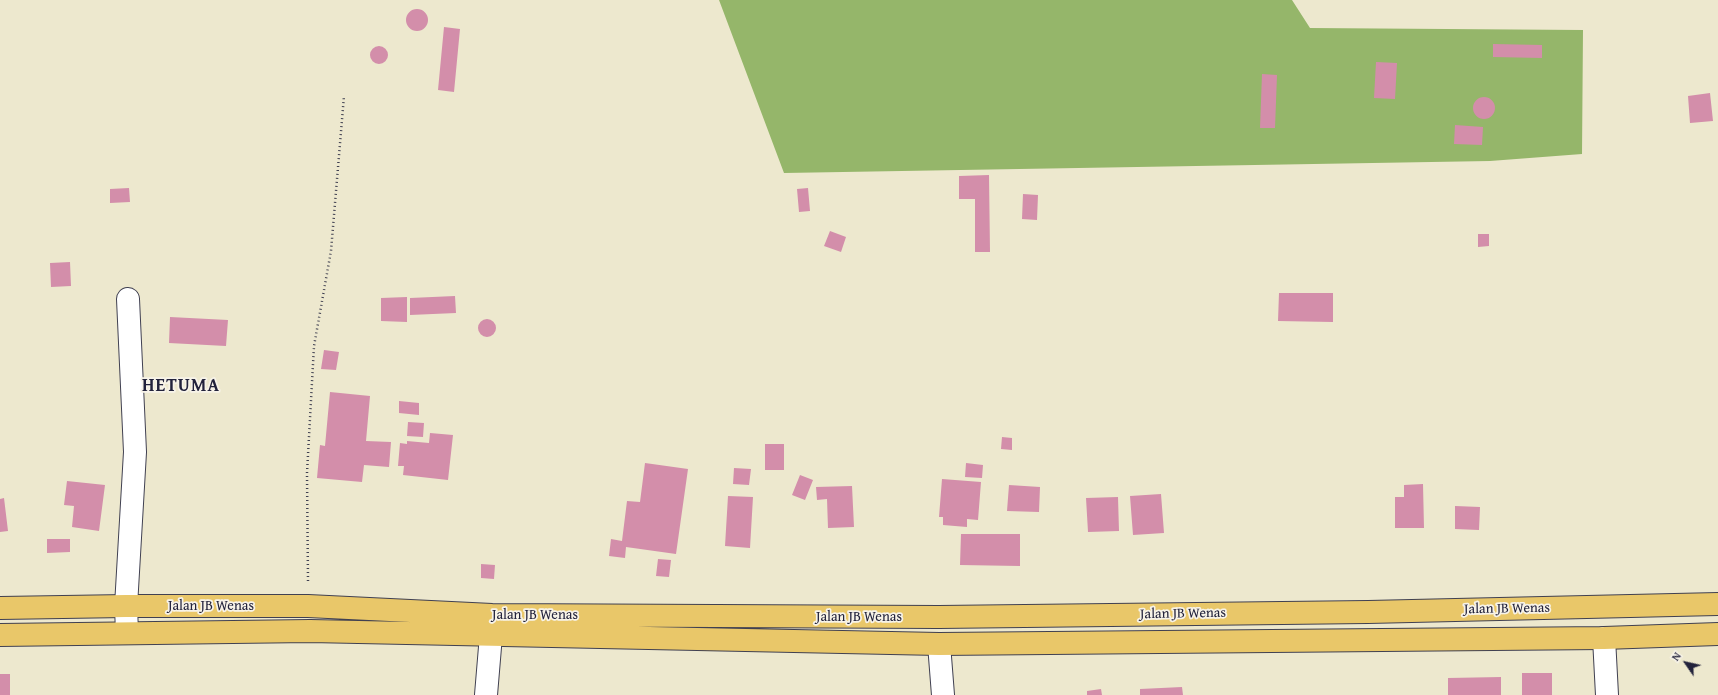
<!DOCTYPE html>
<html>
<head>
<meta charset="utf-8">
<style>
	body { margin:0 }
	#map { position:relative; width:1718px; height:695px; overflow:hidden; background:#ede8ce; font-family:"Gentium Book Plus",serif }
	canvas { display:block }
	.north { position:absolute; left:1666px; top:643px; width:40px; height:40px; -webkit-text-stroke:3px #f7f3e8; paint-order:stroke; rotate:304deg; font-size:11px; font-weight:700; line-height:16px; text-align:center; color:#22223b }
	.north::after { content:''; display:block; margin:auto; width:14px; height:18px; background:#22223b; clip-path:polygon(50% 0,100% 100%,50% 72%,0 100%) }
</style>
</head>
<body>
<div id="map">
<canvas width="1718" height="695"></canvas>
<div class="north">N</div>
</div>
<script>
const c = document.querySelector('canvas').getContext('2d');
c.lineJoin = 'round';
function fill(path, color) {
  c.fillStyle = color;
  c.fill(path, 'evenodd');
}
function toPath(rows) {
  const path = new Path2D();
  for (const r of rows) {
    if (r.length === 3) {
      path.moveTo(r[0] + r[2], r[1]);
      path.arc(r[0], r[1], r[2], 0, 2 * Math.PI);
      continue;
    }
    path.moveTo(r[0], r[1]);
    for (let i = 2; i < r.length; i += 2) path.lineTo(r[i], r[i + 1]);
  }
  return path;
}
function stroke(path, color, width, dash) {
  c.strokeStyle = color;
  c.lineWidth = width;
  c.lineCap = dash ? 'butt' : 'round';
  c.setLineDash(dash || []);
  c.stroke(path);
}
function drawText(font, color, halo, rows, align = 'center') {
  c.font = font + ' "Gentium Book Plus",serif';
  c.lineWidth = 3.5;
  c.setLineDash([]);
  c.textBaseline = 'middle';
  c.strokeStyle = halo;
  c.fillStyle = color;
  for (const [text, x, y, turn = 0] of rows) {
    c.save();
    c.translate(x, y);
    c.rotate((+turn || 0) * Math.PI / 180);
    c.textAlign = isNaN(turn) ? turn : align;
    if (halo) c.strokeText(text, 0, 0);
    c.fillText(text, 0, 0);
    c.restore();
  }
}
fill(toPath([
	[719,0,1292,0,1310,28,1583,30,1582,154,1490,161,784,173]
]), '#95b66a');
fill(toPath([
	[417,20,11],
	[444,27,460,29,454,92,438,90],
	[1493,44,1542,45,1542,58,1493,57],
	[379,55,9],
	[1376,62,1397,63,1395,99,1374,98],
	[1262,74,1277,75,1275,128,1260,128],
	[1710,93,1713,121,1690,123,1688,96],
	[1484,108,11],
	[1455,125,1483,127,1482,145,1454,144],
	[989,175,990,252,975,252,975,199,959,199,959,176],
	[129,188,130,202,110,203,110,189],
	[808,188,810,211,799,212,797,189],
	[1023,194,1038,195,1037,220,1022,219],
	[830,231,846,237,841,252,824,246],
	[1478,234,1489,234,1489,246,1478,247],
	[70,262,71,286,51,287,50,263],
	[1279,293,1333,293,1333,322,1278,321],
	[455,296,456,313,410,315,410,298],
	[407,297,407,322,381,321,381,298],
	[170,317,228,320,226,346,169,343],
	[487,328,9],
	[324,350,339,352,336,370,321,369],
	[330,392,370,396,366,441,391,442,389,467,364,465,362,482,317,478,320,445,325,446],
	[399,401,419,403,419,415,399,413],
	[408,422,424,423,423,437,407,436],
	[430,433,453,435,448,480,403,475,404,466,398,466,400,443,407,444,407,441,429,443],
	[1002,437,1012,438,1012,450,1001,449],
	[765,444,784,444,784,470,765,470],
	[645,463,688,469,676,554,626,547,625,558,609,556,611,539,622,541,627,501,640,502],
	[966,463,983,465,982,478,965,477],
	[734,468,751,469,749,485,733,484],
	[800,475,813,480,805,500,792,495],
	[942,479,981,482,978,520,967,519,967,527,943,525,943,517,939,517],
	[67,481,105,485,99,531,72,527,74,506,64,505],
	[1423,484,1424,528,1395,528,1395,497,1404,497,1404,485],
	[1009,485,1040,487,1039,512,1007,511],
	[852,486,854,527,828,528,827,499,817,500,816,487],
	[1161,494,1164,533,1133,535,1130,496],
	[728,496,753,497,750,548,725,546],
	[1118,497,1119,531,1088,532,1086,498],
	[4,498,8,531,0,532,0,499],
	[1455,506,1480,507,1479,530,1455,529],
	[961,534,1020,534,1020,566,960,565],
	[47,539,70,539,70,552,47,553],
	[658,559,671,560,669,577,656,576],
	[481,564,495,565,494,579,481,578],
	[1522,673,1552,673,1552,695,1522,695],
	[0,674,10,674,10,695,0,695],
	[1501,677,1501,695,1448,695,1448,678],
	[1182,687,1183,695,1140,695,1140,689],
	[1101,689,1102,695,1087,695,1087,691]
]), '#d38eaa');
const minor = toPath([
	[127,633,126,606,135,452,128,299],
	[1604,638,1607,695],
	[939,644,943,695],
	[486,695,491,635]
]);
const major = toPath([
	[0,608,126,606,308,606,492,615,939,617,1368,612,1718,604],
	[0,635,310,631,939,644,1604,638,1718,634]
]);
stroke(minor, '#404051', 24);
stroke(major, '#404051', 24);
stroke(toPath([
	[308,581,307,473,314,346,331,251,344,96]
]), '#404051', 2.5, [1, 3]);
stroke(minor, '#fff', 22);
stroke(major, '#e9c769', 22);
drawText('14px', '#22223b', '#f7f3e8', [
	["Jalan JB Wenas",211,606],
	["Jalan JB Wenas",1507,609,-1],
	["Jalan JB Wenas",1183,614,-1],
	["Jalan JB Wenas",535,615],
	["Jalan JB Wenas",859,617]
]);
c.letterSpacing = '1px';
drawText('bold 18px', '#22223b', '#f7f3e8', [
	["HETUMA",181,386]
]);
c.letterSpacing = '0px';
</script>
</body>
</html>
